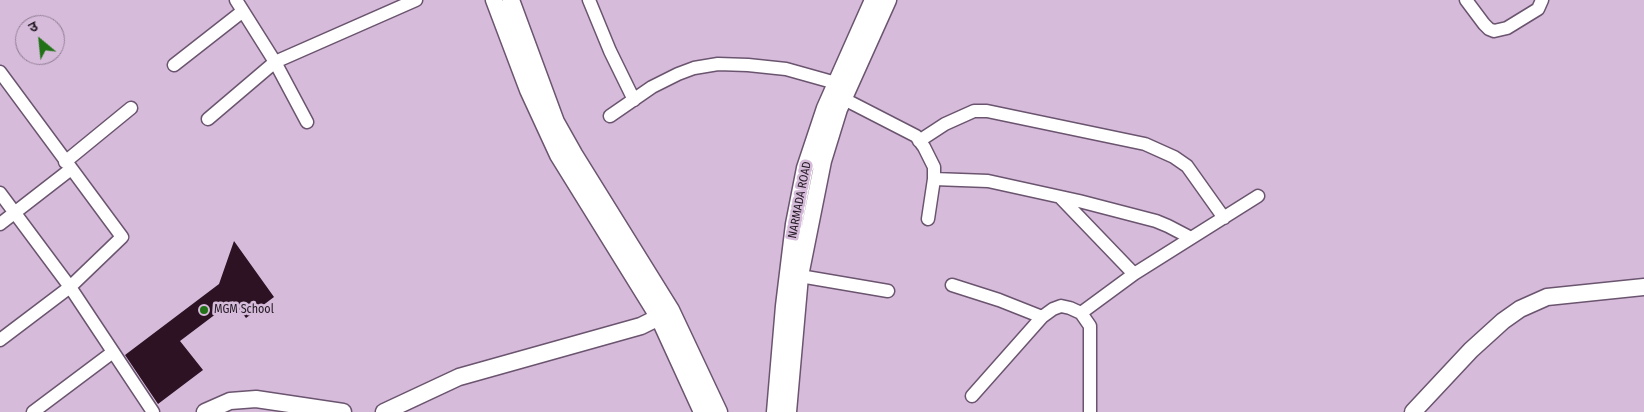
<!DOCTYPE html>
<html>
<head>
<meta charset="utf-8">
<style>
	body { margin:0 }
	#map { position:relative; width:1644px; height:412px; overflow:hidden; background:#d6bcda; font-family:"Fira Sans Condensed","Noto Sans Devanagari",sans-serif }
	canvas { display:block }
	.north { position:absolute; left:15px; top:15px; width:50px; height:50px; box-sizing:border-box; background:#d6bcda; border:1px solid #8f7b92; border-radius:50%; rotate:332deg; font-size:14px; font-weight:700; line-height:20px; text-align:center; color:#241a25 }
	.north::after { content:''; display:block; margin:auto; width:18px; height:22px; background:#217117; clip-path:polygon(50% 0,100% 100%,50% 72%,0 100%) }
</style>
</head>
<body>
<div id="map">
<canvas width="1644" height="412"></canvas>
<div class="north">उ</div>
</div>
<script>
const c = document.querySelector('canvas').getContext('2d');
c.lineJoin = 'round';
function fill(path, color) {
  c.fillStyle = color;
  c.fill(path, 'evenodd');
}
function toPath(rows) {
  const path = new Path2D();
  for (const r of rows) {
    path.moveTo(r[0], r[1]);
    for (let i = 2; i < r.length; i += 2) path.lineTo(r[i], r[i + 1]);
  }
  return path;
}
function stroke(path, color, width, dash) {
  c.strokeStyle = color;
  c.lineWidth = width;
  c.lineCap = dash ? 'butt' : 'round';
  c.setLineDash(dash || []);
  c.stroke(path);
}
function drawText(font, color, halo, rows, align = 'center') {
  c.font = font + ' "Fira Sans Condensed",sans-serif';
  c.lineWidth = 5;
  c.setLineDash([]);
  c.textBaseline = 'middle';
  c.strokeStyle = halo;
  c.fillStyle = color;
  for (const [text, x, y, turn = 0] of rows) {
    c.save();
    c.translate(x, y);
    c.rotate((+turn || 0) * Math.PI / 180);
    c.textAlign = isNaN(turn) ? turn : align;
    if (halo) c.strokeText(text, 0, 0);
    c.fillText(text, 0, 0);
    c.restore();
  }
}
fill(toPath([
	[234,241,274,297,246,318,233,301,180,341,203,370,158,404,125,355,219,284]
]), '#2c1223');
const minor = toPath([
	[236,0,275,62,307,122],
	[589,0,610,51,634,100],
	[1466,0,1484,24,1489,29,1494,31,1507,28,1538,9,1542,0],
	[174,65,243,11],
	[0,72,122,237,70,287,0,340],
	[844,99,916,136,924,147,934,167,934,179,928,219],
	[610,116,652,87,678,74,694,68,718,64,748,65,786,69,836,83],
	[208,119,275,62,416,0],
	[919,141,945,124,974,111,987,111,1145,144,1174,157,1187,166,1224,218],
	[65,162,131,108],
	[934,179,988,181,1079,201,1156,221,1168,226,1191,238],
	[0,193,70,287,153,412],
	[1060,197,1134,274],
	[0,224,71,169],
	[800,276,888,291],
	[952,285,999,300,1042,317],
	[1081,313,1134,274,1258,196],
	[972,396,1042,317,1053,309,1061,306,1070,308,1081,313,1090,326,1090,412],
	[33,412,113,352]
]);
const tertiary = toPath([
	[494,0,528,90,558,155,659,318,702,412],
	[511,0,556,122,574,154,671,310,719,412],
	[205,412,230,401,256,399,343,412],
	[384,412,459,377,641,326,667,313],
	[775,412,784,306,794,224,805,168,825,108,873,0],
	[788,412,800,276,823,161,839,109,888,0],
	[1413,412,1471,350,1503,321,1520,309,1547,297,1644,287]
]);
stroke(minor, '#6b546f', 15);
stroke(tertiary, '#6b546f', 19);
stroke(minor, '#fff', 12);
stroke(tertiary, '#fff', 16);
for (const [x, y, r, color] of [
	[204,310,5,"#217117"]
]) {
  const dot = new Path2D();
  dot.arc(x, y, r, 0, 2 * Math.PI);
  c.fillStyle = color;
  c.fill(dot);
  stroke(dot, '#d6bcda', 2);
}
drawText('12px', '#241a25', '#d6bcda', [
	["NARMADA ROAD",800,200,-79]
]);
drawText('12px', '#241a25', '#d6bcda', [
	["MGM School",214,310]
], 'left');
</script>
</body>
</html>
